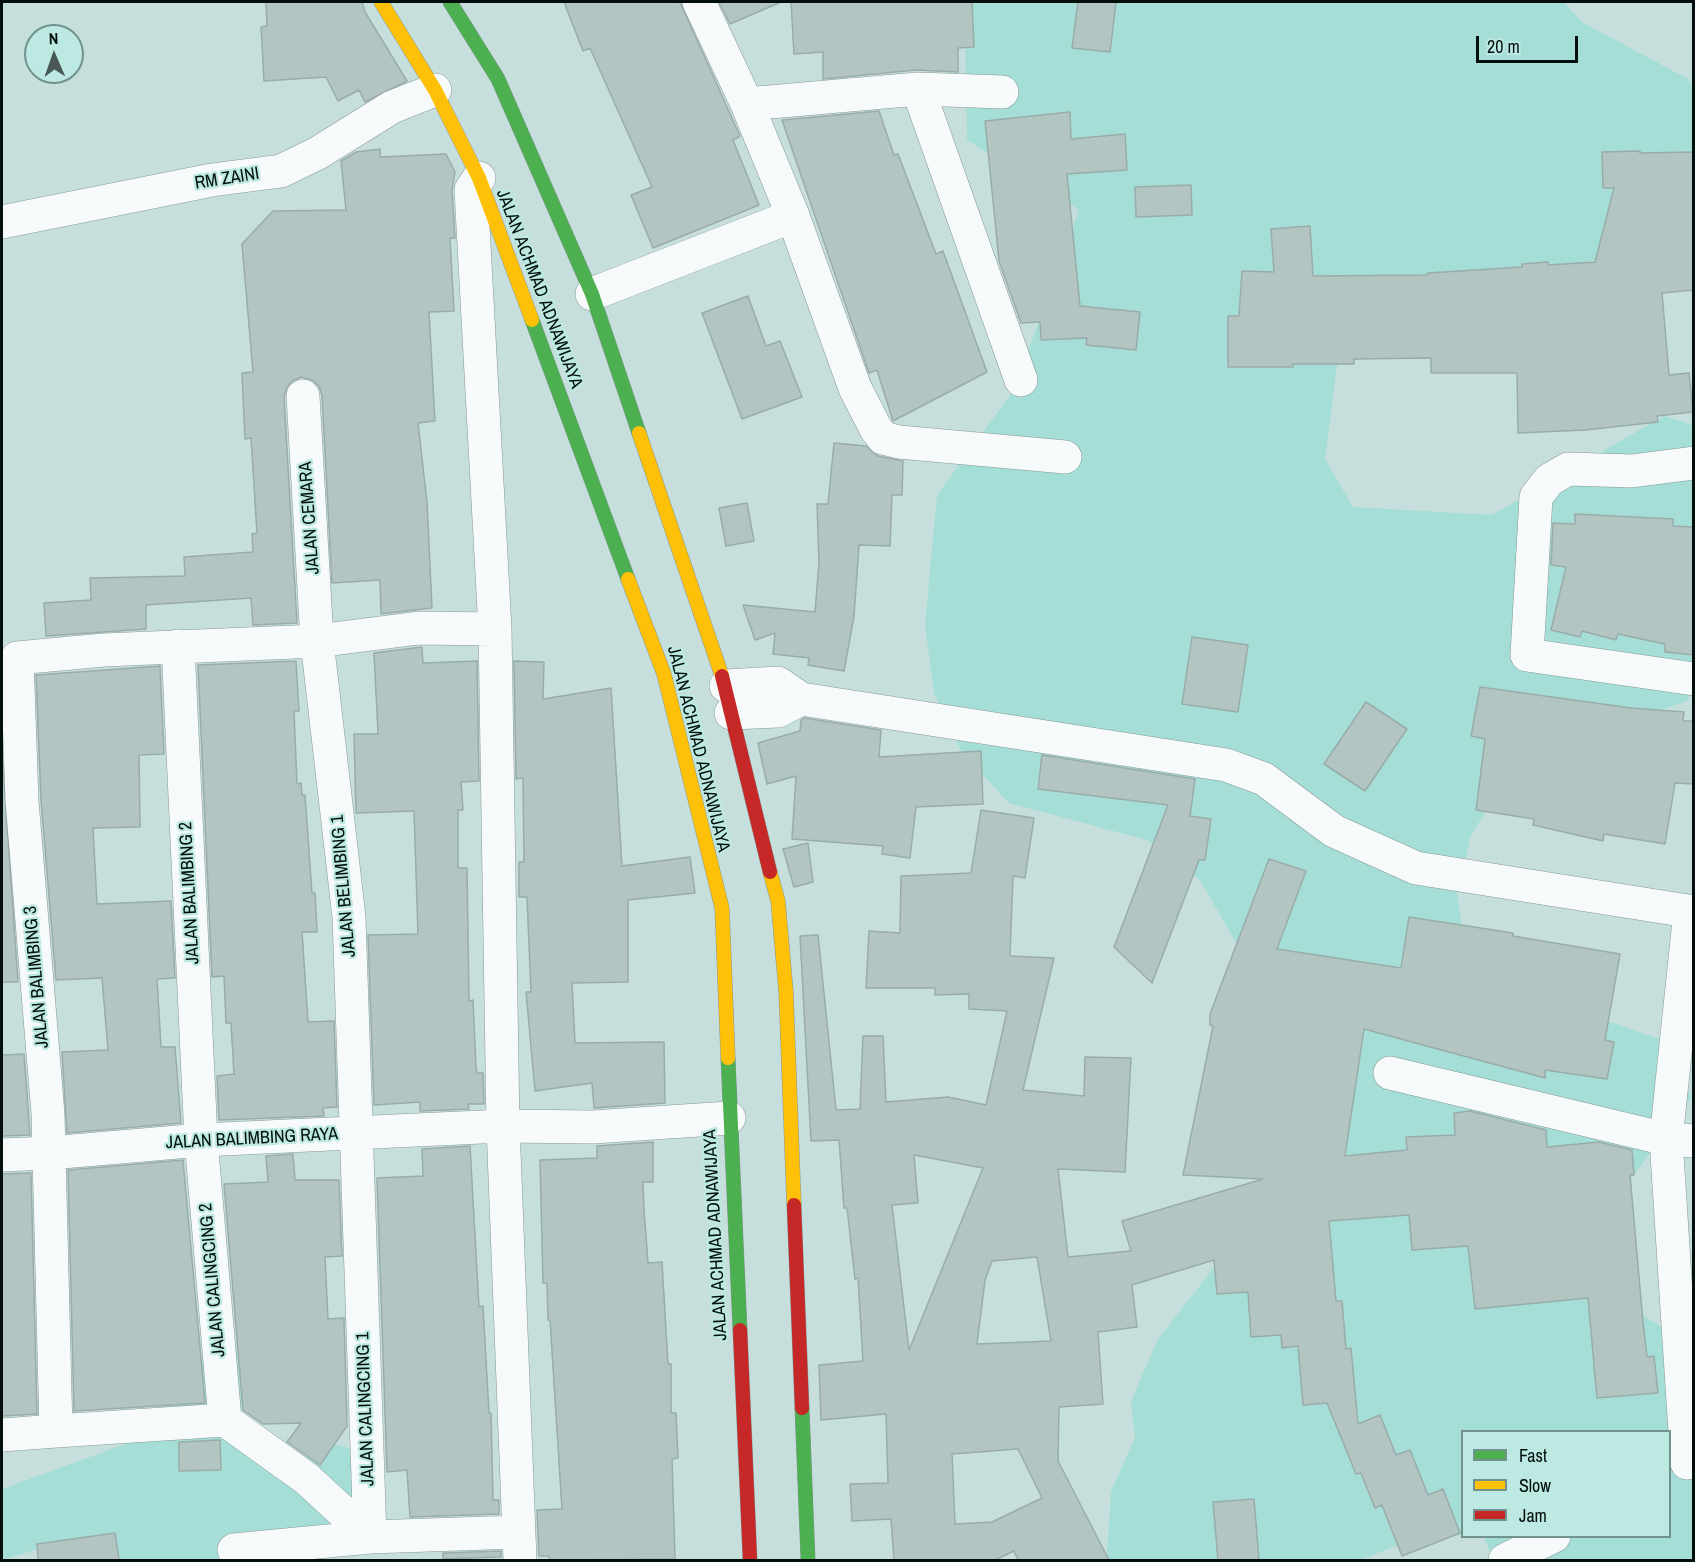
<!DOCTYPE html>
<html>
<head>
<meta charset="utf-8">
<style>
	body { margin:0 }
	#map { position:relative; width:1695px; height:1562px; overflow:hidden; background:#c7dfdc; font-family:"Archivo Narrow",sans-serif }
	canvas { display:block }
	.frame { position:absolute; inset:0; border:3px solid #020f0d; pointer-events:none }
	.legend { position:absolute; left:1461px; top:1430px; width:210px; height:108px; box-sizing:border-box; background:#bde9e3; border:2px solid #72928d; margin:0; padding:8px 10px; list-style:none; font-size:18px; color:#020f0d }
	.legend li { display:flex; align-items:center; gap:12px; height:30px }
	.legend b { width:30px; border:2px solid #72928d }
	.north { position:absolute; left:24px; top:24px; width:60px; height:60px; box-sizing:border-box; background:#bde9e3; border:2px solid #72928d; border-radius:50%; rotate:358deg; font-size:16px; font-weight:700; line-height:24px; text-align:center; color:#020f0d }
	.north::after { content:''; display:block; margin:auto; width:21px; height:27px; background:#475855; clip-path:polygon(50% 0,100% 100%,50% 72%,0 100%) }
	.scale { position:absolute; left:1476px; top:36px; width:102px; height:27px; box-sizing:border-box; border:3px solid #020f0d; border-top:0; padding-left:8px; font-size:18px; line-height:21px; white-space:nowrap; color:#020f0d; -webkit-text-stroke:4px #bde9e3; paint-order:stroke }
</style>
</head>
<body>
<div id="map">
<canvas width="1695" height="1562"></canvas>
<div class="frame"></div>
<ul class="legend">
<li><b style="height:8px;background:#4caf50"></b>Fast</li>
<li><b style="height:8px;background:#ffc107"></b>Slow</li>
<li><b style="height:8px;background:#c62828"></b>Jam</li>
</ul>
<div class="north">N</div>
<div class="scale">20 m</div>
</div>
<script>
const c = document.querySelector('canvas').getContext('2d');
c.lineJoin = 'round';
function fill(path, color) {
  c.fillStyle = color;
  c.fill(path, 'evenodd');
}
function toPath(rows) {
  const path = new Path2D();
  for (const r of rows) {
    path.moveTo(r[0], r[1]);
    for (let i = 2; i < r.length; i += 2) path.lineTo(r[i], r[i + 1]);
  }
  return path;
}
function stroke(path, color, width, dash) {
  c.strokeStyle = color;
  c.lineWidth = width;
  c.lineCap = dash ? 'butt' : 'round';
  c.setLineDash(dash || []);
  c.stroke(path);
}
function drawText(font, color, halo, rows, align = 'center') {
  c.font = font + ' "Archivo Narrow",sans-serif';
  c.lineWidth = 4.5;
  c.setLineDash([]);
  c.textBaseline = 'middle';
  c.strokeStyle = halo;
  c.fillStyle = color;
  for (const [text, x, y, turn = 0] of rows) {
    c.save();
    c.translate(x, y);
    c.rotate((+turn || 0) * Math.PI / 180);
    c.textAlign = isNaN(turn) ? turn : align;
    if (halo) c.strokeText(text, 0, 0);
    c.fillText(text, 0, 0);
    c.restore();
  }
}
fill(toPath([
	[977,2,1564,2,1582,22,1688,79,1694,88,1693,188,1597,259,1341,336,1325,459,1353,507,1492,515,1664,416,1693,425,1693,691,1687,701,1556,748,1502,786,1471,835,1457,894,1466,951,1556,1016,1614,1023,1673,1044,1691,1098,1620,1194,1630,1307,1677,1337,1693,1340,1693,1560,1493,1560,1484,1537,1670,1536,1670,1432,1462,1432,1462,1535,1411,1540,1360,1560,1109,1560,1107,1554,1111,1492,1135,1437,1131,1401,1158,1339,1241,1233,1293,1115,1300,1054,1200,880,1147,840,1009,803,962,753,934,693,925,625,937,495,1014,390,1079,210,967,140,965,11],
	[234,1345,251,1358,247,1403,234,1425,296,1459,317,1454,336,1445,359,1450,373,1466,349,1519,252,1559,112,1560,81,1551,58,1548,37,1549,2,1560,2,1489,131,1442,158,1413,168,1395,195,1361]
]), '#a5ded7');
const building = toPath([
	[266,2,362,2,365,12,407,81,365,102,359,90,338,101,326,77,264,81,261,27,267,26,266,2],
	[564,2,680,2,740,136,733,140,759,205,653,248,631,195,652,187,590,48,583,51,564,2],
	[719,2,781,2,730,24,719,2],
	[791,2,972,2,974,47,958,48,958,72,916,70,823,79,823,52,794,54,791,2],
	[1078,2,1116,2,1110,52,1072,48,1078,2],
	[879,111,894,155,898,154,936,254,943,251,987,372,893,421,877,370,869,373,782,120,879,111],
	[1070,112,1071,139,1125,134,1127,170,1067,174,1080,306,1140,312,1136,350,1086,345,1087,338,1041,340,1040,322,1021,323,999,261,985,121,1070,112],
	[380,149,380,157,446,154,455,172,452,191,455,238,450,238,454,311,429,312,435,421,418,423,427,502,432,608,381,614,380,580,332,583,322,395,319,386,312,380,301,377,292,381,287,387,284,397,297,623,253,625,251,598,146,605,146,629,46,636,44,603,91,600,90,578,185,576,184,557,253,552,252,534,257,533,251,438,245,439,242,373,253,372,242,244,273,211,346,210,341,161,356,152,380,149],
	[1640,151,1640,153,1694,152,1694,290,1662,293,1669,375,1689,373,1693,412,1657,416,1658,422,1585,430,1518,433,1517,373,1431,373,1431,358,1354,359,1354,364,1293,364,1293,367,1228,367,1228,316,1239,316,1242,271,1274,272,1271,229,1310,226,1313,276,1428,275,1428,273,1522,267,1522,264,1548,262,1548,265,1595,262,1614,188,1603,188,1602,152,1640,151],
	[1191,185,1192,215,1136,217,1135,187,1191,185],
	[748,296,766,346,780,341,802,397,742,419,702,313,748,296],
	[834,443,866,446,878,456,903,461,902,495,892,495,890,546,859,545,854,616,844,671,808,665,809,658,773,654,775,633,755,640,743,605,815,612,819,563,817,504,828,504,834,443],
	[747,503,754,541,726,546,719,508,747,503],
	[1575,514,1673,519,1673,526,1694,527,1694,655,1665,652,1665,644,1618,634,1616,640,1582,631,1580,637,1551,630,1566,567,1551,565,1553,523,1575,524,1575,514],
	[1192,637,1248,645,1238,712,1182,704,1192,637],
	[422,647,423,663,477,661,479,781,461,782,463,810,458,810,458,868,467,868,469,1001,473,1000,476,1068,477,1073,483,1073,484,1104,468,1104,469,1109,420,1111,420,1102,374,1105,368,935,418,934,414,811,356,813,354,734,378,734,374,653,422,647],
	[296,661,299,711,294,711,297,784,301,783,302,795,305,795,312,893,315,893,317,932,302,932,308,1022,334,1021,337,1107,323,1108,324,1116,219,1120,217,1076,234,1074,231,1023,226,1023,224,976,212,977,198,665,296,661],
	[514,661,544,662,543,699,611,688,622,866,690,857,695,893,628,900,628,982,572,983,575,1043,664,1042,665,1103,594,1108,592,1083,535,1091,526,992,531,992,527,897,519,897,519,862,524,862,523,778,516,779,514,661],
	[160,666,164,754,139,755,140,827,93,828,97,904,171,901,175,978,157,979,161,1047,175,1047,181,1123,67,1133,62,1052,108,1050,102,978,56,980,41,800,36,675,160,666],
	[1480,687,1631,708,1684,712,1683,721,1694,721,1694,784,1675,783,1665,844,1604,834,1603,841,1533,825,1534,819,1476,810,1485,739,1471,736,1480,687],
	[1366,702,1407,729,1365,791,1324,764,1366,702],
	[804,718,881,730,879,757,981,751,983,804,916,807,910,858,882,854,883,846,792,839,796,776,767,784,758,743,800,731,801,720,804,718],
	[2,751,18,982,2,982,2,751],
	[1042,755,1195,779,1190,816,1211,819,1205,860,1199,860,1152,983,1114,947,1168,805,1038,789,1042,755],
	[981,810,1034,818,1025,878,1013,876,1010,956,1054,958,1023,1090,1084,1096,1085,1057,1131,1058,1125,1172,1058,1169,1068,1257,1131,1251,1122,1221,1263,1179,1183,1175,1213,1026,1210,1025,1210,1014,1269,859,1306,871,1277,949,1401,968,1409,917,1513,933,1513,936,1620,954,1605,1040,1614,1042,1607,1079,1545,1070,1545,1078,1364,1029,1345,1156,1407,1150,1406,1137,1455,1135,1454,1113,1470,1111,1546,1130,1547,1147,1599,1142,1632,1150,1634,1175,1630,1175,1643,1322,1647,1357,1654,1356,1658,1393,1597,1398,1588,1298,1475,1309,1468,1246,1412,1250,1409,1215,1329,1221,1336,1301,1342,1301,1346,1349,1351,1348,1358,1424,1380,1415,1396,1455,1410,1450,1428,1495,1443,1489,1460,1533,1402,1556,1382,1505,1375,1508,1361,1473,1356,1474,1327,1403,1303,1405,1298,1346,1282,1348,1281,1335,1251,1337,1248,1292,1217,1294,1214,1260,1132,1285,1137,1327,1098,1332,1103,1404,1059,1407,1058,1461,1109,1560,1018,1560,1014,1551,995,1560,894,1560,891,1519,852,1521,850,1484,888,1483,886,1414,821,1420,819,1365,863,1361,858,1278,855,1279,847,1208,844,1208,839,1140,811,1141,800,936,818,935,836,1110,860,1109,863,1036,883,1036,886,1102,948,1097,986,1105,1007,1011,969,1009,969,994,935,995,935,988,866,988,869,931,900,933,901,876,971,873,981,810],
	[914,1155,983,1168,909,1350,892,1205,918,1203,914,1155],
	[1037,1257,1051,1341,977,1344,985,1280,992,1261,1037,1257],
	[1018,1449,1042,1498,992,1522,955,1524,952,1454,1018,1449],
	[808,843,813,882,794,887,783,849,808,843],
	[24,1054,30,1135,2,1136,2,1055,24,1054],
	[653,1142,653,1182,643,1182,644,1210,648,1263,662,1262,668,1364,671,1364,671,1413,676,1413,678,1458,672,1459,675,1559,550,1560,549,1556,539,1556,537,1510,562,1509,550,1320,548,1320,547,1283,543,1283,540,1160,597,1158,597,1146,653,1142],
	[470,1146,479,1307,483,1306,489,1413,491,1413,493,1500,499,1500,499,1514,410,1517,407,1470,387,1472,377,1178,423,1176,422,1149,470,1146],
	[293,1154,295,1180,339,1180,342,1256,325,1257,328,1319,344,1318,347,1426,320,1465,287,1442,301,1423,263,1424,243,1410,224,1184,268,1182,266,1156,293,1154],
	[183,1160,205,1403,74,1411,68,1170,183,1160],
	[31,1173,37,1414,2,1416,2,1174,31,1173],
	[220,1440,221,1470,179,1471,179,1442,220,1440],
	[1254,1499,1259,1560,1218,1560,1213,1502,1254,1499],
	[115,1533,119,1560,38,1560,37,1544,115,1533],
	[501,1551,501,1557,443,1559,443,1553,501,1551]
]);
fill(building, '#b2c5c2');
stroke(building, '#99aca9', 1.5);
const street = toPath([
	[699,2,747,104,793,216,855,388,876,429,883,438,899,442,1065,457],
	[918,89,1002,92],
	[747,104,918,89,1021,380],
	[479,178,471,190,495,629,503,1126,520,1560],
	[2,222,212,180,281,171,318,153,392,107,435,90],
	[592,294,793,216],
	[303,396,317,641,349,917,370,1537,518,1532],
	[1694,463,1632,471,1568,469,1549,480,1536,497,1527,655,1694,679],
	[178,646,201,1140,225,1420],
	[726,686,778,683,801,699,1226,765,1264,779,1334,831,1416,868,1694,912],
	[731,713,778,711,801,699],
	[1390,1073,1666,1139,1694,1141],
	[2,1155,50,1153,201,1140,503,1126,593,1127,729,1118],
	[2,1435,56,1431],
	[1687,1463,1666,1139,1690,912],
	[370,1537,307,1479,225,1420,56,1431,48,1114,22,801,17,658,104,650,317,641,419,628,495,629],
	[234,1550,370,1537],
	[1505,1560,1554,1536]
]);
const fast = toPath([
	[450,2,498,79,592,294,639,433],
	[532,320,628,579],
	[728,1058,740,1330],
	[802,1408,808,1560]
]);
const slow = toPath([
	[381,2,435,90,479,178,532,320],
	[639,433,722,676],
	[628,579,664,674,722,908,728,1058],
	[770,872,778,901,786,992,794,1205]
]);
const jam = toPath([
	[722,676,770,872],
	[794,1205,802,1408],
	[740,1330,750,1560]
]);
stroke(street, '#859895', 34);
stroke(fast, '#859895', 15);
stroke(slow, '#859895', 15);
stroke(jam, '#859895', 15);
stroke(street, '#f7fafa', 33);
stroke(fast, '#4caf50', 14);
stroke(slow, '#ffc107', 14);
stroke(jam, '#c62828', 14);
drawText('18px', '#020f0d', '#bde9e3', [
	["RM ZAINI",227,179,-9],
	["JALAN ACHMAD ADNAWIJAYA",539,289,69],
	["JALAN CEMARA",310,518,-94],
	["JALAN ACHMAD ADNAWIJAYA",698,749,76],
	["JALAN BELIMBING 1",344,886,-95],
	["JALAN BALIMBING 2",190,893,-93],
	["JALAN BALIMBING 3",37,977,-95],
	["JALAN BALIMBING RAYA",252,1139,-3],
	["JALAN ACHMAD ADNAWIJAYA",716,1235,-93],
	["JALAN CALINGCING 2",213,1280,-95],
	["JALAN CALINGCING 1",366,1409,-92]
]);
</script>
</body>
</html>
